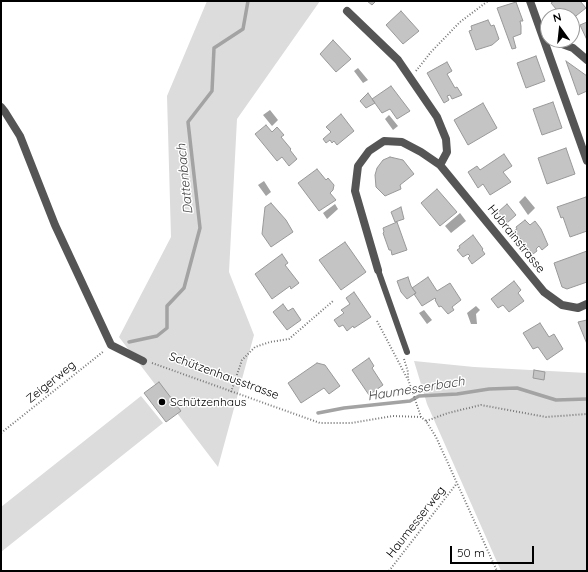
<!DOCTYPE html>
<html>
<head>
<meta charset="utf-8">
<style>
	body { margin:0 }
	#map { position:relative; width:588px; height:572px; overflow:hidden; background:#fff; font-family:Quicksand,sans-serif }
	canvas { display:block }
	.frame { position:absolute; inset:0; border:2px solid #000; pointer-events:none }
	.north { position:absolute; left:540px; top:8px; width:40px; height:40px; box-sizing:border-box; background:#fff; border:1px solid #999; border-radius:50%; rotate:345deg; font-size:11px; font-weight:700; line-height:16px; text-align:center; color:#000 }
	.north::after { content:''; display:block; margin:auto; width:14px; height:18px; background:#000; clip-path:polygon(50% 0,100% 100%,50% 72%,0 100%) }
	.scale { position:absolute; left:450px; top:546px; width:84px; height:18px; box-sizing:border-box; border:2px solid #000; border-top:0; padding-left:5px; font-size:12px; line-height:14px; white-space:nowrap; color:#000; -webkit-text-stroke:3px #fff; paint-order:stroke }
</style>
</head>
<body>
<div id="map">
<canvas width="588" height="572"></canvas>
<div class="frame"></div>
<div class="north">N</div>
<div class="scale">50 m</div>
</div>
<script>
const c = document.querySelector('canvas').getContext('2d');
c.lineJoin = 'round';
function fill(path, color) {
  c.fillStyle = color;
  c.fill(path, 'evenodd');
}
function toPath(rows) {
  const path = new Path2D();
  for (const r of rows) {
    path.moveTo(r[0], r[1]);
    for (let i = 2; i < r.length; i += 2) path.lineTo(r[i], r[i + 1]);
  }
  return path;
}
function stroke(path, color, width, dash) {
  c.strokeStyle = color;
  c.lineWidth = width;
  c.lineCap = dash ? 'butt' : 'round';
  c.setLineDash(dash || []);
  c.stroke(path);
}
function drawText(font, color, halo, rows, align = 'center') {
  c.font = font + ' Quicksand,sans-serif';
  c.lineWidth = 3;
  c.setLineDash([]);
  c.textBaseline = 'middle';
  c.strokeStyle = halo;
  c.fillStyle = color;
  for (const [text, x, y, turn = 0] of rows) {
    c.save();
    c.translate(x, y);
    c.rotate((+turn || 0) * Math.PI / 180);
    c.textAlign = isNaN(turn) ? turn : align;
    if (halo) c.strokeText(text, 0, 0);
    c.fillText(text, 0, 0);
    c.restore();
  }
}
fill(toPath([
	[207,1,320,1,237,119,229,272,254,335,218,467,119,337,171,237,167,96],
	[414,361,474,367,587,373,587,571,501,571,427,404],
	[141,396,163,423,1,552,1,507]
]), '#dcdcdc');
fill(toPath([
	[358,68,368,80,363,83,354,71],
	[270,110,278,120,272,126,263,115],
	[389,115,398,126,393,130,385,119],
	[264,181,271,192,266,196,258,185],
	[525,196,535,208,528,215,519,202],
	[335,204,338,209,327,219,323,213],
	[460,213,466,221,451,233,445,226],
	[476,306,480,310,476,314,477,324,471,324,467,313],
	[424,310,432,320,427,324,419,313]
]), '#a3a3a3');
stroke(toPath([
	[129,342,157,336,167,328,167,306,184,288,200,228,188,122,212,91,214,48,243,29,248,1],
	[318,413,344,408,410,401,419,396,457,394,489,389,517,388,556,400,587,399]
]), '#a3a3a3', 3.5);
const building = toPath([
	[367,1,376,1,372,5,367,1],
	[554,1,580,1,586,8,572,19,572,16,562,16,551,3,554,1],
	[516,2,523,21,520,21,521,26,521,34,513,37,516,48,512,49,497,8,516,2],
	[401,11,419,31,403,44,386,25,401,11],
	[488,20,491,26,494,25,499,39,492,45,476,50,469,31,472,30,471,26,488,20],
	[587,22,587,40,580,25,587,22],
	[333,40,351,59,336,72,320,54,333,40],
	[536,56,545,81,526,88,517,63,536,56],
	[566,61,587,76,587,91,578,95,566,61],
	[447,62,452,71,447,74,455,88,457,87,462,95,452,99,450,95,447,96,449,100,444,103,427,73,447,62],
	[391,86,410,111,397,119,390,109,382,113,372,99,391,86],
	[368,93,375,103,366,108,360,101,368,93],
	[553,102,562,128,542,135,533,109,553,102],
	[483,103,497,128,468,145,454,120,483,103],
	[341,114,354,131,337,145,334,141,332,143,330,140,326,143,323,139,331,132,326,127,341,114],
	[266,125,272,132,277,127,284,135,281,137,291,149,290,150,297,159,289,166,282,157,277,161,255,134,266,125],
	[566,148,575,174,547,184,538,158,566,148],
	[504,154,512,166,503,172,511,182,490,195,483,184,478,188,468,172,477,166,480,170,504,154],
	[390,157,403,160,414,174,400,185,401,189,385,196,376,187,375,175,377,168,383,160,390,157],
	[317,169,326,180,328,178,334,185,333,190,330,193,336,200,319,211,298,183,317,169],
	[437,189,457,212,440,226,421,203,437,189],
	[586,197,587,201,587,231,570,237,563,217,561,218,557,207,586,197],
	[271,203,286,220,293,232,271,247,262,234,265,207,271,203],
	[507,204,516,215,507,223,498,212,507,204],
	[401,207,404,219,395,222,391,212,401,207],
	[525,220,530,225,535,221,541,229,548,245,542,250,539,246,536,249,537,251,533,254,514,231,517,229,516,227,525,220],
	[397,222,407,250,392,255,391,250,389,250,383,233,384,232,383,228,397,222],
	[473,235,483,249,482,250,485,254,472,264,468,258,470,256,468,254,463,257,457,250,460,248,459,246,473,235],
	[345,242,366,272,341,290,319,260,345,242],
	[587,251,587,282,567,289,562,287,554,263,587,251],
	[282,254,288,263,285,265,299,283,291,289,290,286,272,299,255,274,282,254],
	[408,277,411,286,416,293,407,299,401,292,397,281,408,277],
	[428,277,437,291,450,283,461,300,452,307,454,310,448,314,441,306,439,307,435,300,436,299,435,298,422,306,414,294,416,293,412,288,428,277],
	[514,281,521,290,518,293,524,301,509,312,503,305,498,308,491,299,514,281],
	[354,292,371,317,354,328,353,326,347,331,343,325,339,327,334,320,344,313,341,310,350,304,346,298,354,292],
	[283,304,288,311,293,308,301,320,287,330,273,312,283,304],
	[587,320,587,344,578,322,587,320],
	[540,323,549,337,554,334,563,349,547,360,538,347,533,349,523,333,540,323],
	[369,358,374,366,372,368,383,385,369,395,352,370,369,358],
	[317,363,325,365,340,386,329,394,324,388,301,403,288,383,317,363],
	[534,370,545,372,544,380,533,378,534,370],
	[159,382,181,411,166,422,144,393,159,382]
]);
fill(building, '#c4c4c4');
stroke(building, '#999', 1);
stroke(toPath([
	[416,71,431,52,460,22,488,1],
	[377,321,407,378],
	[404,359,408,372,408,379,421,417],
	[152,363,320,423,351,423,393,416,421,417,426,421,436,437,497,571],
	[231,392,242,360,255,347,270,342,289,339,333,301],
	[426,421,448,413,481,405,546,417,587,414],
	[1,433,104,351],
	[389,571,457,483]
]), '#777', 2, [1, 2]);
stroke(toPath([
	[378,270,407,352]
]), '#555', 6);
stroke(toPath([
	[530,1,587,161],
	[347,11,398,60,437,117,446,139,447,152,440,165],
	[551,40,573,48,587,60],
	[1,107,5,112,20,136,55,225,111,345,143,361],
	[378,270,355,191,358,166,369,151,384,141,402,142,421,152,440,165,544,292,562,305,578,308,587,304]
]), '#555', 8);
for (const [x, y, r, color] of [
	[162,402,4,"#000"]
]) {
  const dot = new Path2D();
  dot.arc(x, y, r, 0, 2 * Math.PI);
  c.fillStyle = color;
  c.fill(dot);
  stroke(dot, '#fff', 1.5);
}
drawText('12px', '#000', '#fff', [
	["Hubrainstrasse",516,239,51],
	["Schützenhausstrasse",224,376,20],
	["Zeigerweg",51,382,-39],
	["Haumesserweg",416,522,-52]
]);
drawText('12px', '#000', '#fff', [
	["Schützenhaus",170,402]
], 'left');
drawText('italic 13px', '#444', '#fff', [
	["Dattenbach",185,179,-96],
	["Haumesserbach",416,389,-9]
]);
</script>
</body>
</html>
